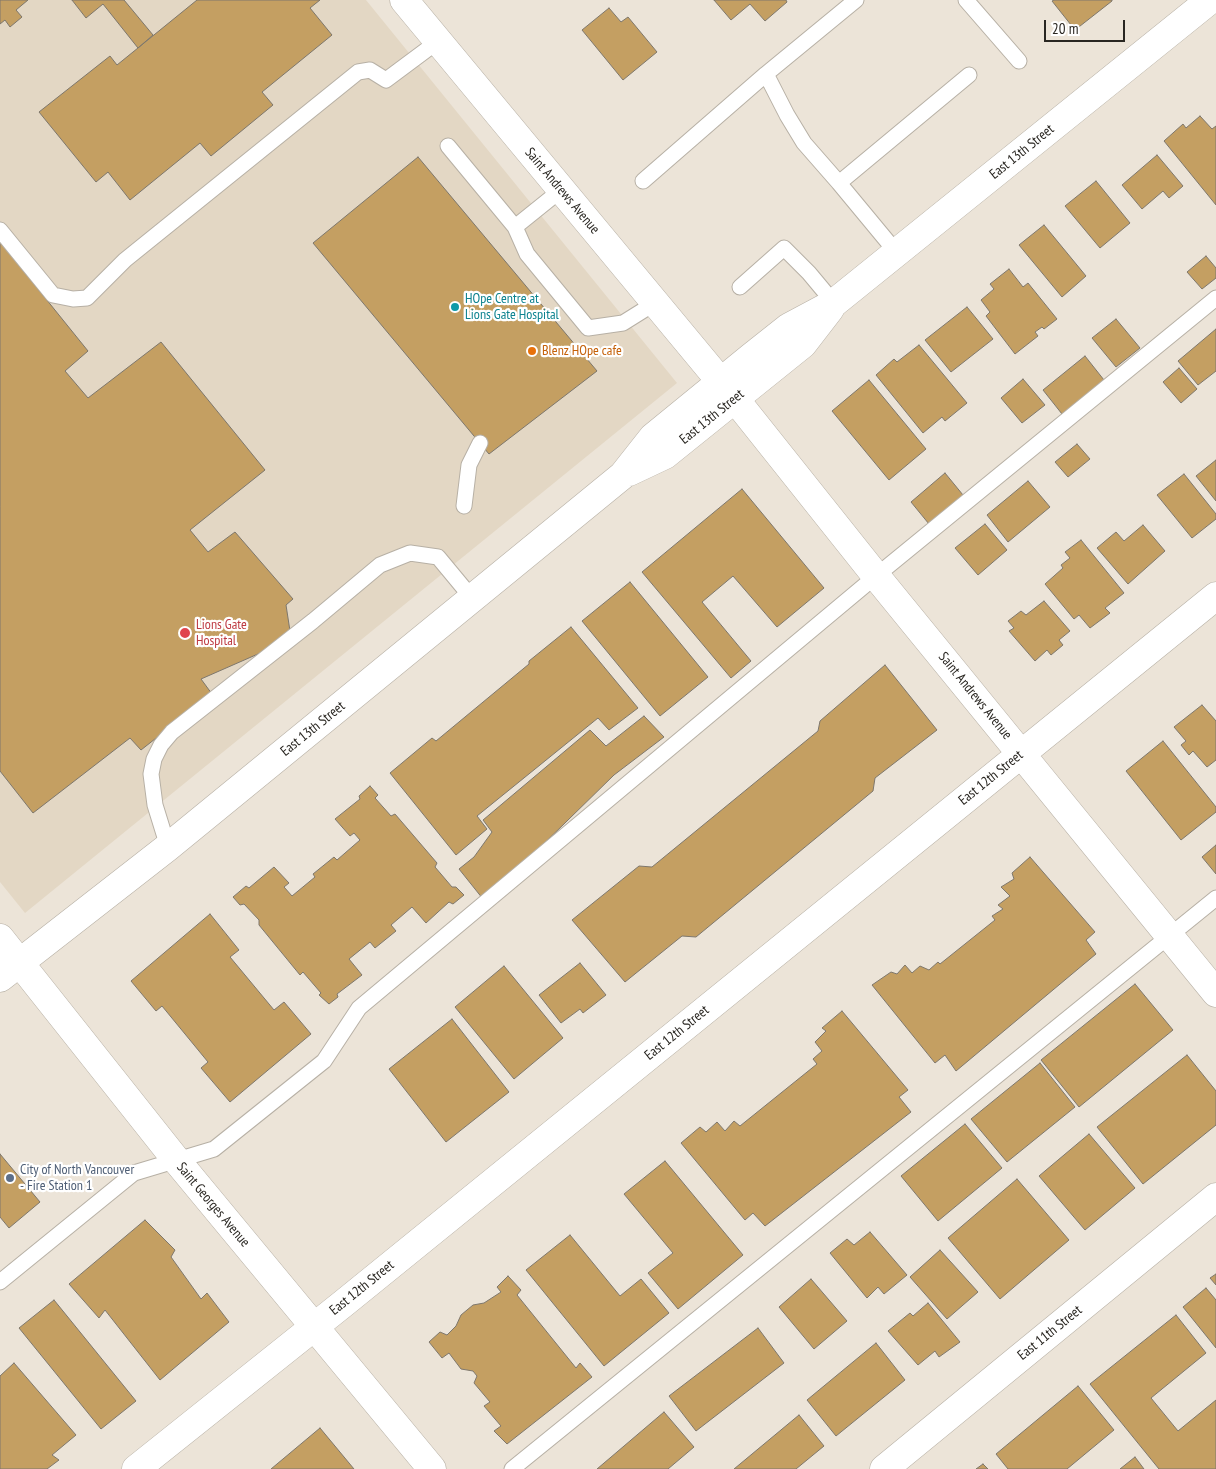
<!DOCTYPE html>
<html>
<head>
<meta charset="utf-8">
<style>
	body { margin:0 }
	#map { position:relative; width:1216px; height:1469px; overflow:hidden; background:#ece4d8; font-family:"PT Sans Narrow",sans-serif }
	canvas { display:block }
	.scale { position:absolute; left:1044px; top:20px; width:81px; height:22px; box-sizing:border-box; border:2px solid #292621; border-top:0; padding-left:6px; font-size:15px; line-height:18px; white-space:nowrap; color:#292621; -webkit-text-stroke:4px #fff; paint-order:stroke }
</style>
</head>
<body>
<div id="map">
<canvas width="1216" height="1469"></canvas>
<div class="scale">20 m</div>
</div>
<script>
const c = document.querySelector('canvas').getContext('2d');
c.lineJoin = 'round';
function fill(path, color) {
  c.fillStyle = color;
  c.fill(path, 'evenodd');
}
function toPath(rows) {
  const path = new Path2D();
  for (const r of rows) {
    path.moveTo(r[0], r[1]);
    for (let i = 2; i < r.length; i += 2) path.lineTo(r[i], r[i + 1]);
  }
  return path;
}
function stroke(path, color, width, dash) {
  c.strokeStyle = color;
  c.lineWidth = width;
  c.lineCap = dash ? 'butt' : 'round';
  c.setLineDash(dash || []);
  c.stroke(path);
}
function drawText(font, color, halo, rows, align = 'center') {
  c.font = font + ' "PT Sans Narrow",sans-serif';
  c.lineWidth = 4.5;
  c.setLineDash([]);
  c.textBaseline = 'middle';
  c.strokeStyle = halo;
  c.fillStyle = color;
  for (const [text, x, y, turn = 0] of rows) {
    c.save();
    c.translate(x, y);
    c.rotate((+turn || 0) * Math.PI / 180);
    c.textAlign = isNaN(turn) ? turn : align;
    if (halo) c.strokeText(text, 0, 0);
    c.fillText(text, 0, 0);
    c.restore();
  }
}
fill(toPath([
	[0,0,366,0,677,383,25,913,0,882]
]), '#e3d7c4');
const building = toPath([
	[0,0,28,0,16,10,22,17,10,27,5,20,0,24,0,0],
	[72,0,124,0,153,35,138,48,103,4,86,18,72,0],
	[197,0,320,0,310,8,332,35,262,92,273,105,211,156,200,143,130,200,108,172,96,182,39,112,110,56,117,65,197,0],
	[714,0,786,0,787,2,765,21,750,4,731,20,714,0],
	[1054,0,1112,0,1112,1,1075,30,1052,1,1054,0],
	[609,8,621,22,628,17,657,52,623,80,582,30,609,8],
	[1200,116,1212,129,1216,126,1216,205,1164,141,1183,124,1186,128,1200,116],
	[1157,155,1183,186,1169,198,1163,191,1142,209,1122,185,1157,155],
	[418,157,597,371,489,454,313,243,418,157],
	[1096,181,1130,223,1100,248,1065,206,1096,181],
	[1044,225,1086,276,1062,297,1019,245,1044,225],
	[0,242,88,351,65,371,88,398,161,342,265,470,190,530,208,552,235,532,293,599,286,605,290,631,281,636,283,643,201,679,212,694,141,750,130,738,33,813,0,771,0,242],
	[1206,256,1216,268,1216,278,1202,289,1187,272,1206,256],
	[1009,269,1023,287,1028,283,1057,319,1044,329,1042,327,1035,332,1038,336,1015,354,986,316,990,312,981,300,994,289,990,284,1009,269],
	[967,307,993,339,951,372,925,340,967,307],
	[1116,319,1140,348,1116,367,1092,338,1116,319],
	[1216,329,1216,371,1198,385,1178,361,1216,329],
	[919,345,967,403,945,421,942,417,923,433,876,375,894,359,897,362,919,345],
	[1085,356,1104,380,1062,414,1043,390,1085,356],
	[1179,368,1197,389,1181,403,1163,382,1179,368],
	[1023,379,1045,405,1022,423,1001,398,1023,379],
	[869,380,926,449,889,480,832,411,869,380],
	[1077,444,1090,459,1068,477,1055,462,1077,444],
	[1216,460,1216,501,1196,476,1216,460],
	[945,473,963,495,929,524,911,502,945,473],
	[1184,474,1216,514,1216,519,1192,538,1157,495,1184,474],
	[1028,481,1050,507,1008,542,987,515,1028,481],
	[742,489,824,588,777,627,733,576,702,602,751,661,731,678,642,572,742,489],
	[985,524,1007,550,978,575,955,548,985,524],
	[1143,525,1165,551,1128,584,1097,548,1116,532,1124,541,1143,525],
	[1081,540,1124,593,1105,608,1110,613,1090,628,1079,615,1074,619,1045,584,1063,568,1061,565,1070,558,1065,552,1081,540],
	[630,582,708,677,660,716,582,621,630,582],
	[1044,601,1070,631,1059,640,1063,645,1051,655,1047,650,1035,661,1009,631,1014,628,1008,621,1021,611,1026,615,1044,601],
	[571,627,638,708,609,730,598,718,477,816,487,829,456,855,390,773,432,738,436,741,529,664,529,661,571,627],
	[885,665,937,730,875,778,873,791,696,937,682,936,625,982,572,920,639,866,652,867,818,731,820,721,885,665],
	[1202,705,1216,721,1216,760,1207,767,1193,751,1189,755,1181,745,1186,741,1174,727,1202,705],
	[644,716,664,737,614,775,520,867,483,899,459,869,474,857,492,832,483,820,590,730,606,746,644,716],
	[1163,741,1216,807,1216,812,1181,840,1126,771,1163,741],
	[370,786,378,795,375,798,391,816,395,814,437,863,435,867,452,887,456,887,464,895,453,904,449,902,426,923,412,907,391,925,396,931,375,948,370,942,349,959,362,975,337,994,338,997,329,1004,319,995,321,993,303,972,300,975,259,925,259,920,244,904,240,905,233,897,246,886,249,888,274,867,289,883,284,887,292,896,315,877,313,874,334,857,337,860,360,840,354,833,350,836,335,819,360,799,359,796,370,786],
	[1216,845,1216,874,1202,857,1216,845],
	[1030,857,1095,932,1086,940,1096,954,956,1071,945,1055,935,1063,872,985,891,972,897,974,905,965,912,973,920,966,929,970,938,962,940,964,995,920,992,916,1003,909,998,905,1010,896,1001,887,1014,879,1012,873,1030,857],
	[210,914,239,950,230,957,274,1010,284,1002,311,1034,230,1102,201,1068,208,1062,162,1006,156,1011,131,981,210,914],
	[580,963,606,995,583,1013,580,1009,561,1023,539,995,580,963],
	[504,966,563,1038,514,1079,455,1007,504,966],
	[1135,984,1173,1030,1079,1107,1041,1060,1135,984],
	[842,1011,908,1090,899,1097,911,1112,765,1226,753,1213,745,1220,681,1143,700,1127,706,1132,717,1122,725,1131,734,1121,740,1126,817,1064,813,1059,822,1051,815,1042,826,1031,822,1028,842,1011],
	[452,1019,509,1092,446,1142,389,1069,452,1019],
	[1187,1055,1216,1091,1216,1125,1143,1184,1097,1127,1187,1055],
	[1040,1063,1075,1107,1007,1162,971,1119,1040,1063],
	[965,1124,1002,1168,938,1221,901,1176,965,1124],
	[1089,1134,1135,1188,1085,1230,1039,1176,1089,1134],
	[0,1154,40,1202,9,1228,0,1217,0,1154],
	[665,1161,743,1255,678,1309,648,1273,673,1253,624,1194,665,1161],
	[1017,1179,1069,1240,1000,1299,948,1238,1017,1179],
	[145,1220,175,1250,171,1257,201,1299,207,1293,229,1322,160,1380,105,1310,99,1318,69,1284,145,1220],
	[870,1232,907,1275,884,1294,878,1287,867,1298,830,1253,847,1239,854,1245,870,1232],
	[570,1235,620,1296,641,1279,669,1313,604,1366,526,1270,570,1235],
	[940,1250,978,1292,947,1319,910,1277,940,1250],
	[1216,1274,1216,1285,1210,1278,1216,1274],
	[508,1276,521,1290,517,1295,576,1368,580,1363,592,1377,507,1444,494,1431,501,1426,484,1406,490,1402,474,1383,477,1376,473,1371,461,1369,449,1353,442,1358,429,1342,440,1332,447,1335,456,1326,461,1315,473,1305,484,1303,501,1292,497,1287,508,1276],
	[811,1279,847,1321,814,1349,779,1307,811,1279],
	[1206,1288,1216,1300,1216,1348,1183,1307,1206,1288],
	[54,1300,136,1401,101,1429,19,1328,54,1300],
	[928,1303,960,1342,939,1357,935,1351,918,1365,888,1331,910,1313,913,1316,928,1303],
	[1176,1315,1206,1353,1151,1398,1178,1431,1216,1400,1216,1469,1159,1469,1090,1384,1176,1315],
	[758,1328,784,1363,696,1431,669,1396,758,1328],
	[876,1343,905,1380,836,1436,807,1400,876,1343],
	[14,1363,76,1435,52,1455,59,1460,47,1469,0,1469,0,1376,14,1363],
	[1078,1386,1114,1430,1067,1469,1008,1469,996,1454,1078,1386],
	[664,1412,694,1447,668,1469,597,1469,664,1412],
	[799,1415,824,1446,796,1469,734,1469,799,1415],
	[320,1428,354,1469,271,1469,320,1428],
	[1135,1457,1144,1469,1120,1469,1135,1457],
	[983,1464,988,1469,976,1469,983,1464]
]);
fill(building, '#c49f62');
stroke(building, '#7e776c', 1);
const lane = toPath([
	[966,0,1019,61],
	[766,74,787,115,804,143,839,183],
	[448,146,515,227,561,190],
	[643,181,766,74,856,0],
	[515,227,527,254,588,328,623,323,655,303],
	[0,230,53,295,73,299,87,298,125,260,358,72,370,70,386,80,437,42],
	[897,253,839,183,969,75],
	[740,287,784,248,809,273,834,303],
	[464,506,469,465,480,443],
	[168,847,155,805,151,774,154,759,161,745,172,732,313,621,380,565,410,553,438,557,472,598],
	[0,1282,134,1173,214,1149,324,1061,359,1008,876,576,1216,298],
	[512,1469,1216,898]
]);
const street = toPath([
	[404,0,721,382],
	[735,399,876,576,1216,993],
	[136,1469,344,1303,1216,596],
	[884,1469,1216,1197]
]);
const secondary = toPath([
	[629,472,665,455,803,344,830,309],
	[0,938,177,1161,432,1469],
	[0,978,168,847,623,475,653,437,751,357,789,327,834,303,1210,0]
]);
stroke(lane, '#b7b0a5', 17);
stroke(street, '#b7b0a5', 29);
stroke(secondary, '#b7b0a5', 29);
stroke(lane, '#fff', 15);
stroke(street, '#fff', 28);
stroke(secondary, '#fff', 28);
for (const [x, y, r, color] of [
	[455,307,5,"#0f9aa8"],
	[532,351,5,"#e8710a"],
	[185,633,6,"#e0444e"],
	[10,1178,5,"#5c6f8a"]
]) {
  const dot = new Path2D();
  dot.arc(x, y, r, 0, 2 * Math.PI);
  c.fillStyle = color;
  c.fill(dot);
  stroke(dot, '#fff', 2);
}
drawText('14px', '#292621', '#fff', [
	["East 13th Street",1022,152,-39],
	["Saint Andrews Avenue",562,191,50],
	["East 13th Street",712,417,-39],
	["Saint Andrews Avenue",975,696,51],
	["East 13th Street",313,729,-39],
	["East 12th Street",991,778,-39],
	["East 12th Street",677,1033,-39],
	["Saint Georges Avenue",213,1205,50],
	["East 12th Street",362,1288,-39],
	["East 11th Street",1050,1333,-39]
]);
drawText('14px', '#0d838f', '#fff', [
	["HOpe Centre at",465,299],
	["Lions Gate Hospital",465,315]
], 'left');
drawText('14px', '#c56008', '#fff', [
	["Blenz HOpe cafe",542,351]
], 'left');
drawText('14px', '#be3a42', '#fff', [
	["Lions Gate",196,625],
	["Hospital",196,641]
], 'left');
drawText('14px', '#4e5e75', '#fff', [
	["City of North Vancouver",20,1170],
	["- Fire Station 1",20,1186]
], 'left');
</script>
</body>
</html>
